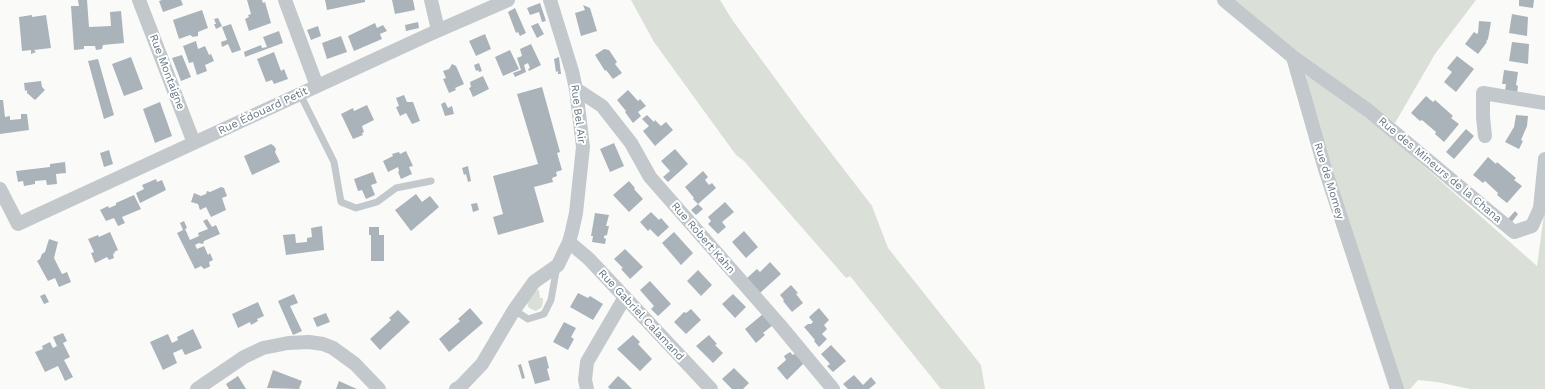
<!DOCTYPE html>
<html>
<head>
<meta charset="utf-8">
<style>
	body { margin:0 }
	canvas { display:block; background:#fafaf8 }
</style>
</head>
<body>
<canvas width="1545" height="389"></canvas>
<script>
const c = document.querySelector('canvas').getContext('2d');
c.lineJoin = 'round';
function fill(path, color) {
  c.fillStyle = color;
  c.fill(path, 'evenodd');
}
function toPath(rows) {
  const path = new Path2D();
  for (const r of rows) {
    path.moveTo(r[0], r[1]);
    for (let i = 2; i < r.length; i += 2) path.lineTo(r[i], r[i + 1]);
  }
  return path;
}
function stroke(path, color, width, dash) {
  c.strokeStyle = color;
  c.lineWidth = width;
  c.lineCap = dash ? 'butt' : 'round';
  c.setLineDash(dash || []);
  c.stroke(path);
}
function drawText(font, color, halo, rows, align = 'center') {
  c.font = font + ' "Work Sans",sans-serif';
  c.lineWidth = 4;
  c.setLineDash([]);
  c.textBaseline = 'middle';
  c.strokeStyle = halo;
  c.fillStyle = color;
  for (const [text, x, y, turn = 0] of rows) {
    c.save();
    c.translate(x, y);
    c.rotate((+turn || 0) * Math.PI / 180);
    c.textAlign = isNaN(turn) ? turn : align;
    if (halo) c.strokeText(text, 0, 0);
    c.fillText(text, 0, 0);
    c.restore();
  }
}
fill(toPath([
	[631,0,720,0,733,21,802,115,872,206,888,248,981,365,985,389,941,389,850,276,846,278,744,161,736,155,654,42],
	[1228,0,1476,0,1435,54,1395,123,1293,57],
	[1306,71,1326,80,1537,266,1545,207,1545,389,1470,389,1437,382,1418,380,1410,389,1402,389,1307,90],
	[537,290,539,290,540,298,543,298,543,300,542,307,536,311,529,308,527,303]
]), '#dadfd7');
fill(toPath([
	[78,0,87,0,89,27,111,26,110,12,121,11,124,43,103,45,102,49,96,50,95,46,84,46,84,49,74,50,71,6,79,6],
	[162,0,181,0,183,5,163,12,159,1],
	[247,0,262,0,263,3,265,2,271,23,249,31,245,19,249,17,248,15,251,14],
	[325,0,365,0,365,2,327,10],
	[392,0,413,0,415,10,395,14],
	[1519,0,1534,0,1533,8,1519,6],
	[540,3,546,21,542,22,539,12,530,15,527,8],
	[583,5,590,8,597,31,581,36,575,13,585,10],
	[515,8,526,33,520,36,518,32,516,33,508,12],
	[202,10,208,28,198,32,198,36,193,37,190,35,179,39,173,20],
	[1512,14,1528,17,1527,36,1509,33],
	[32,15,32,17,46,15,51,48,34,50,36,52,31,54,31,50,22,51,19,17],
	[218,18,222,26,216,29,214,24,216,24,214,19],
	[1479,21,1491,22,1488,39,1486,42,1487,42,1478,54,1465,44,1474,32,1477,34,1478,33],
	[418,22,419,28,406,31,405,25],
	[375,23,377,28,383,25,387,31,380,34,382,39,354,51,348,36],
	[538,23,544,34,537,38,531,26],
	[231,24,241,50,232,53,228,44,222,47,221,42,227,40,222,27],
	[318,26,321,36,311,40,307,30],
	[279,31,283,43,245,57,244,52,246,51,261,45,262,48,267,47,263,37],
	[485,34,491,49,476,56,469,41],
	[341,36,347,52,327,59,322,43],
	[196,41,198,49,205,46,209,55,211,54,214,61,205,65,207,71,197,75,193,62,189,63,183,46],
	[1512,42,1529,44,1528,64,1509,61],
	[531,44,541,65,529,71,528,69,530,68,528,63,524,65,526,72,515,77,513,73,521,70,517,58,522,56,520,49],
	[604,49,609,50,617,62,615,64,622,73,613,79,606,70,605,71,595,55],
	[510,50,519,69,503,76,495,57],
	[274,52,281,71,284,69,288,79,274,84,272,80,266,82,257,59],
	[182,55,191,77,181,81,172,58],
	[1457,56,1474,69,1456,92,1444,82,1452,72,1447,68],
	[131,57,143,89,124,96,112,64],
	[559,57,561,74,558,74,558,71,556,72,554,59],
	[98,59,114,115,104,119,88,61],
	[479,63,482,71,479,72,478,70,476,71,474,65],
	[452,64,456,66,464,84,455,88,456,90,449,93,443,79,446,78,443,71,449,69],
	[1504,70,1518,72,1516,85,1518,86,1517,93,1505,91,1506,84,1502,84],
	[483,76,489,89,473,97,469,88,471,87,470,82],
	[41,81,42,87,45,90,35,100,27,93,27,90,25,91,24,83],
	[542,87,560,152,557,153,562,170,556,172,557,176,552,178,553,182,534,187,544,222,498,235,493,217,503,214,493,176,538,164,517,94],
	[628,90,638,101,640,99,646,106,638,112,641,116,633,123,625,112,626,111,617,100],
	[404,95,407,102,413,102,420,121,412,124,406,113,400,116,396,107,399,106,396,98],
	[1426,96,1433,102,1435,100,1453,116,1451,118,1459,124,1444,142,1435,134,1436,132,1422,120,1420,121,1411,113],
	[0,100,3,100,5,117,10,116,10,120,21,119,21,114,27,114,29,130,0,134],
	[160,102,172,136,155,143,143,109],
	[445,102,448,108,452,106,454,114,445,116,441,104],
	[367,105,374,120,362,126,364,132,362,133,363,135,353,139,341,114,353,108,354,111],
	[647,115,654,122,655,120,661,126,666,122,673,130,655,146,643,131,649,126,642,119],
	[1516,115,1528,116,1527,126,1521,140,1523,141,1519,149,1505,142,1514,127],
	[1466,129,1474,136,1454,159,1446,152],
	[614,143,624,166,610,172,600,149],
	[271,144,274,146,276,149,275,152,280,162,252,175,244,156],
	[675,149,688,164,668,182,663,177,670,171,661,161],
	[109,150,113,164,104,167,100,153],
	[406,151,413,166,409,167,412,174,401,179,398,172,399,171,398,167,388,172,383,161,393,156,392,154,399,152,400,154],
	[1488,157,1496,164,1497,162,1516,178,1514,180,1522,186,1507,203,1497,195,1498,193,1485,181,1483,183,1473,175],
	[65,162,66,173,56,174,57,184,47,185,46,180,35,181,35,184,24,186,23,181,18,182,16,171,50,167,50,164],
	[468,166,471,181,468,182,466,174,464,175,462,168],
	[703,171,708,177,705,180,709,185,712,183,716,188,698,204,693,199,694,198,685,187],
	[373,172,377,183,371,185,375,195,366,199,362,190,358,191,354,179],
	[156,179,157,182,162,180,166,190,140,203,136,193,144,189,142,185],
	[629,181,635,188,634,189,643,199,629,212,613,195],
	[221,187,224,188,227,196,222,198,226,210,211,217,206,207,200,210,198,204,191,202,194,193,201,196,206,194,207,191,210,192],
	[416,194,422,202,430,196,439,207,411,231,395,210],
	[134,195,141,209,122,217,125,223,118,226,114,218,106,221,100,210,108,206,109,208,116,205,116,203],
	[725,202,734,212,722,222,726,227,718,234,708,224,711,221,708,217],
	[477,203,479,210,473,212,471,204],
	[698,204,703,209,696,215,691,210],
	[1515,211,1518,214,1512,222,1508,219],
	[651,212,659,220,661,218,669,227,658,237,650,229,648,231,640,222],
	[595,213,609,215,606,226,609,226,607,235,604,236,604,238,606,239,605,244,592,242,593,236,591,236],
	[207,219,212,227,216,225,220,234,204,241,203,244,199,243,195,245,197,249,204,246,208,255,210,253,213,260,209,262,210,266,209,267,204,269,201,266,195,269,177,233,183,230,180,223,184,221,187,228,185,229,190,240,199,236,198,233,208,229,203,221],
	[322,226,324,250,286,255,283,235,295,234,296,243,307,242,307,238,312,237,311,228],
	[369,227,379,227,379,235,384,235,384,261,371,261,371,235,369,235],
	[744,231,758,247,746,258,732,242],
	[110,232,118,250,114,252,115,253,113,254,114,258,109,260,107,257,95,263,91,253,94,252,88,239,98,235,99,237],
	[674,232,693,253,681,265,662,243],
	[49,239,58,242,54,258,62,274,67,272,71,282,59,287,55,278,48,281,37,261,40,259,42,254,45,252],
	[625,249,643,267,630,279,621,269,623,268,614,259],
	[770,262,781,274,760,293,747,278,757,269,760,272],
	[698,270,712,285,701,296,687,281],
	[650,281,671,304,658,316,651,309,654,306,640,290],
	[791,285,798,293,796,294,803,303,792,312,783,301,784,300,780,295],
	[578,293,588,298,590,296,603,304,593,320,570,307],
	[45,294,49,302,44,304,40,296],
	[294,294,298,303,290,306,302,331,293,335,278,301],
	[733,294,746,307,735,318,722,304],
	[258,302,264,316,257,319,258,321,251,325,250,322,238,328,232,314],
	[470,308,483,323,449,352,439,339,460,321,458,319],
	[819,308,829,320,824,325,827,329,822,334,827,339,819,347,814,341,815,340,804,327,808,324,811,324,813,322,809,317],
	[691,309,701,320,686,334,674,322,684,312,686,313],
	[398,310,410,322,380,350,370,339,391,320,389,318],
	[326,313,330,322,317,327,313,318],
	[763,314,773,325,763,333,765,335,756,343,745,329],
	[564,322,576,328,571,337,574,339,568,350,553,342],
	[193,329,202,348,185,355,182,349,173,353,177,363,163,370,150,342,168,334,172,343,178,340,177,337],
	[63,333,67,341,63,343,70,357,64,360,73,377,65,381,58,366,45,372,35,352,43,349,42,346,50,342,53,348,57,346,53,337],
	[633,335,640,342,638,344,652,359,640,371,617,349],
	[709,335,717,344,715,345,723,353,713,363,696,346],
	[831,345,846,361,833,372,827,366,830,364,821,354],
	[790,352,793,355,797,352,805,362,787,380,777,368,786,360,784,356],
	[546,356,549,368,547,369,550,380,535,384,528,361],
	[521,364,525,378,522,379,518,365],
	[734,368,749,383,743,389,732,389,722,379],
	[273,370,302,381,299,389,267,388],
	[854,375,863,385,871,377,876,383,869,389,848,389,843,384],
	[238,376,246,389,229,389,226,384],
	[618,376,624,381,632,389,610,389,608,387],
	[339,381,350,386,357,389,336,389]
]), '#aab3b9');
stroke(toPath([
	[300,94,334,162,341,202,356,208,377,202,396,188,431,181],
	[514,310,528,319,544,314,551,300,557,266]
]), '#c3c8cc', 7);
stroke(toPath([
	[139,0,194,143],
	[285,0,317,86],
	[431,0,438,30],
	[1224,0,1293,57,1325,169,1397,389],
	[1293,57,1369,111,1514,232,1532,226,1540,208,1545,159],
	[576,89,602,106,631,143,650,177,779,324,833,389],
	[1485,136,1483,117,1483,93,1545,103],
	[0,189,18,224,428,35,508,0],
	[569,242,589,259,711,389],
	[197,389,244,357,263,348,288,343,309,342,323,344,333,348,355,364,379,389],
	[456,389,460,387,482,364,514,310,534,282,558,265,569,242,572,231,576,213,583,147,576,89,572,71,550,0],
	[587,389,585,380,587,362,625,297]
]), '#c3c8cc', 14);
drawText('11px', '#657683', '#fff', [
	["Rue Montaigne",167,72,69],
	["Rue Édouard Petit",263,111,-25],
	["Rue Bel Air",578,114,83],
	["Rue des Mineurs de la Chana",1440,170,40],
	["Rue de Momey",1329,181,73],
	["Rue Robert Kahn",703,238,49],
	["Rue Gabriel Calamand",641,315,47]
]);
</script>
</body>
</html>
